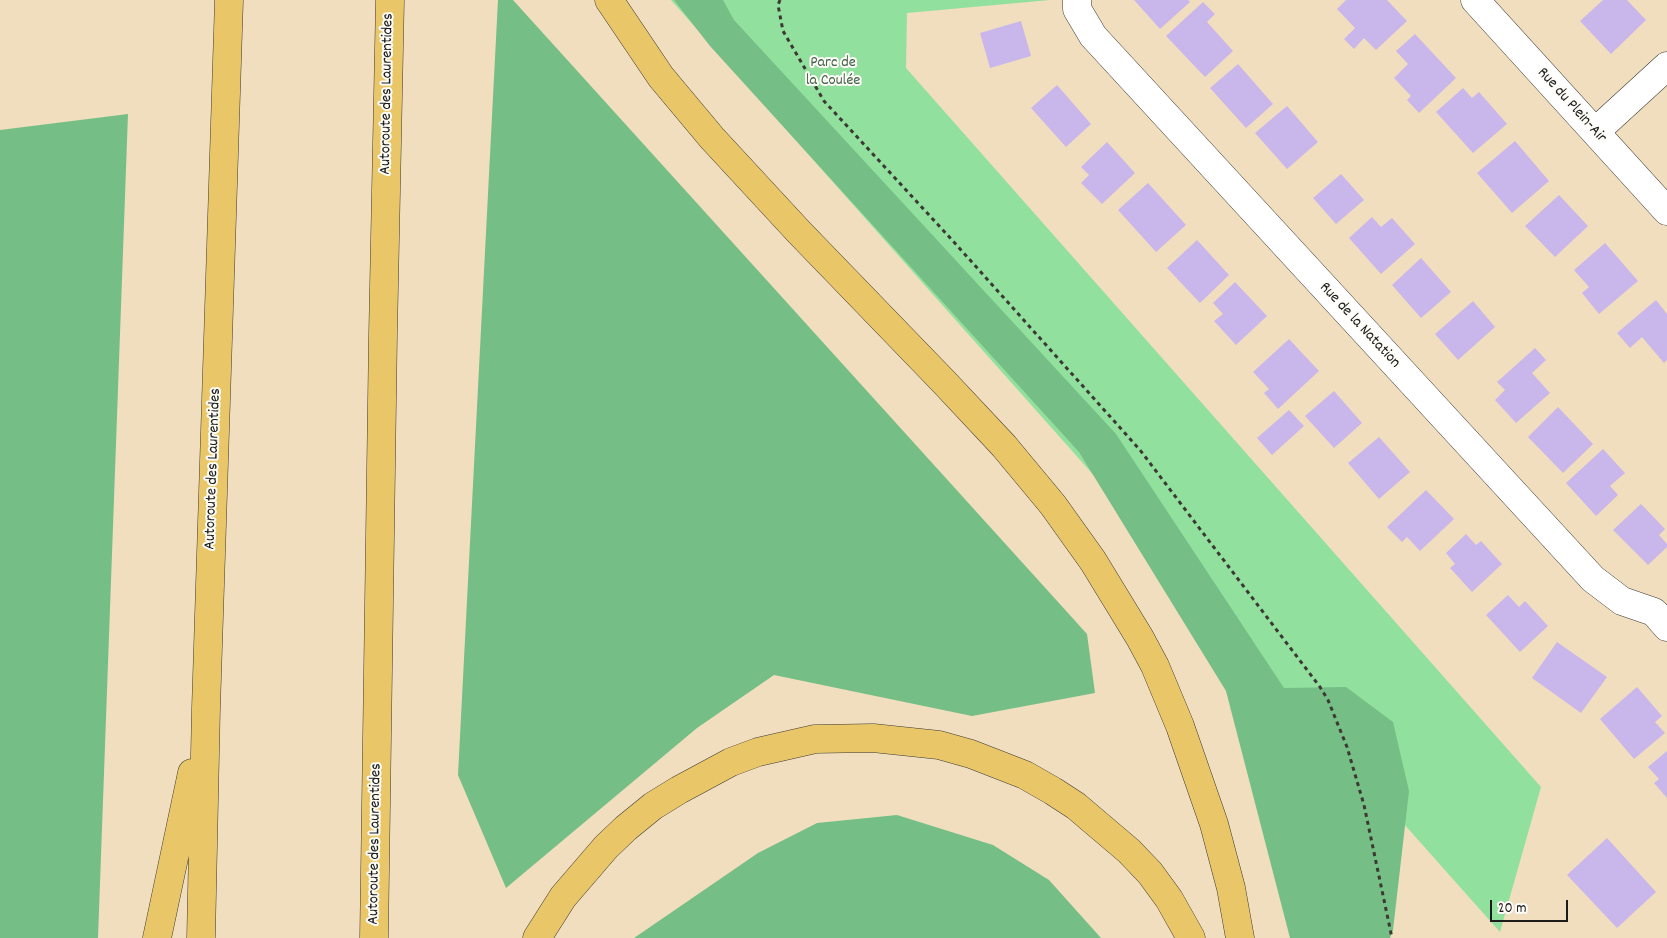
<!DOCTYPE html>
<html>
<head>
<meta charset="utf-8">
<style>
	body { margin:0 }
	#map { position:relative; width:1667px; height:938px; overflow:hidden; background:#f1debf; font-family:Dekko,sans-serif }
	canvas { display:block }
	.scale { position:absolute; left:1490px; top:900px; width:78px; height:22px; box-sizing:border-box; border:2px solid #1c1c1c; border-top:0; padding-left:6px; font-size:15px; line-height:18px; white-space:nowrap; color:#1c1c1c; -webkit-text-stroke:4px #fdfcf7; paint-order:stroke }
</style>
</head>
<body>
<div id="map">
<canvas width="1667" height="938"></canvas>
<div class="scale">20 m</div>
</div>
<script>
const c = document.querySelector('canvas').getContext('2d');
c.lineJoin = 'round';
function fill(path, color) {
  c.fillStyle = color;
  c.fill(path, 'evenodd');
}
function toPath(rows) {
  const path = new Path2D();
  for (const r of rows) {
    path.moveTo(r[0], r[1]);
    for (let i = 2; i < r.length; i += 2) path.lineTo(r[i], r[i + 1]);
  }
  return path;
}
function stroke(path, color, width, dash) {
  c.strokeStyle = color;
  c.lineWidth = width;
  c.lineCap = dash ? 'butt' : 'round';
  c.setLineDash(dash || []);
  c.stroke(path);
}
function drawText(font, color, halo, rows, align = 'center') {
  c.font = font + ' Dekko,sans-serif';
  c.lineWidth = 4;
  c.setLineDash([]);
  c.textBaseline = 'middle';
  c.strokeStyle = halo;
  c.fillStyle = color;
  for (const [text, x, y, turn = 0] of rows) {
    c.save();
    c.translate(x, y);
    c.rotate((+turn || 0) * Math.PI / 180);
    c.textAlign = isNaN(turn) ? turn : align;
    if (halo) c.strokeText(text, 0, 0);
    c.fillText(text, 0, 0);
    c.restore();
  }
}
fill(toPath([
	[671,0,1050,0,907,13,906,68,1541,787,1500,932]
]), '#92e09e');
fill(toPath([
	[498,0,513,0,1087,634,1095,693,972,716,774,675,697,728,506,888,458,775],
	[674,0,723,0,734,20,1116,434,1284,688,1346,687,1393,722,1409,791,1393,930,1390,938,1290,938,1226,691,1079,452,710,46],
	[128,114,98,938,0,938,0,130],
	[897,815,993,845,1049,880,1101,938,634,938,758,853,817,823]
]), '#75be85');
fill(toPath([
	[1134,0,1188,0,1190,2,1160,29],
	[1346,0,1387,0,1407,21,1376,50,1364,38,1354,49,1344,39,1355,28,1337,9],
	[1603,0,1627,0,1646,20,1611,54,1580,21],
	[1203,2,1215,14,1207,22,1233,51,1205,77,1166,36],
	[1021,21,1031,56,990,68,980,33],
	[1415,34,1456,78,1419,113,1407,100,1411,96,1394,78,1408,64,1396,51],
	[1238,64,1273,104,1246,128,1210,88],
	[1057,85,1091,124,1066,147,1031,108],
	[1463,88,1472,98,1479,92,1507,124,1473,153,1436,112],
	[1287,106,1318,142,1287,169,1255,133],
	[1515,141,1549,181,1512,213,1477,173],
	[1107,142,1135,173,1102,204,1081,183,1089,175,1081,167],
	[1341,174,1364,200,1336,224,1313,198],
	[1148,183,1186,225,1156,252,1118,210],
	[1559,195,1588,226,1555,257,1525,226],
	[1372,217,1381,227,1392,218,1415,244,1381,274,1349,238],
	[1197,240,1229,275,1200,303,1167,268],
	[1605,243,1638,281,1599,314,1582,293,1589,287,1574,270],
	[1421,258,1451,292,1421,318,1392,285],
	[1235,282,1267,316,1236,345,1214,321,1223,314,1213,303],
	[1656,300,1667,314,1667,360,1664,363,1642,337,1630,348,1617,333],
	[1473,301,1495,327,1458,360,1435,334],
	[1289,339,1319,371,1278,409,1264,393,1269,389,1253,372],
	[1535,348,1546,360,1532,373,1550,393,1516,423,1495,400,1505,390,1497,382],
	[1334,391,1362,423,1334,448,1305,416],
	[1558,407,1593,444,1563,473,1528,437],
	[1289,410,1304,426,1272,455,1257,438],
	[1379,437,1410,472,1379,499,1348,463],
	[1603,449,1625,473,1610,486,1618,495,1596,516,1566,483],
	[1426,490,1454,519,1420,551,1407,537,1402,542,1387,527],
	[1641,504,1665,529,1659,535,1667,544,1667,547,1648,565,1613,530],
	[1466,534,1476,545,1481,541,1502,564,1472,592,1450,568,1455,564,1446,553],
	[1508,595,1519,607,1525,601,1548,626,1520,652,1486,615],
	[1557,642,1607,677,1581,713,1532,678],
	[1637,687,1662,716,1655,722,1665,733,1634,759,1600,719],
	[1667,751,1667,798,1654,783,1659,779,1648,767],
	[1607,838,1656,892,1617,928,1567,875]
]), '#c9b6eb');
const minor = toPath([
	[1077,0,1077,9,1093,36,1593,579,1622,601,1654,612,1667,627],
	[1475,0,1667,211],
	[1595,132,1667,66]
]);
const highway = toPath([
	[609,0,661,77,712,138,799,232,944,382,1004,446,1053,505,1093,561,1140,638,1155,666,1180,726,1214,824,1231,888,1240,938],
	[157,938,192,773],
	[201,938,206,708,229,0],
	[374,938,383,334,390,0],
	[537,938,563,897,606,847,626,828,653,806,679,790,731,762,758,752,815,739,873,738,939,745,971,754,1025,775,1053,791,1076,806,1129,851,1150,873,1169,899,1191,938]
]);
stroke(minor, '#3c3934', 29);
stroke(highway, '#3c3934', 29);
stroke(toPath([
	[780,0,778,5,783,31,824,101,953,241,1140,450,1320,687,1328,700,1347,747,1364,805,1392,938]
]), '#3c3934', 3, [4, 4]);
stroke(minor, '#fff', 28);
stroke(highway, '#e9c769', 28);
drawText('16px', '#45614a', '#fdfcf7', [
	["Parc de",833,64],
	["la Coulée",833,82]
]);
drawText('16px', '#1c1c1c', '#fdfcf7', [
	["Autoroute des Laurentides",388,94,-89],
	["Rue du Plein-Air",1571,106,48],
	["Rue de la Natation",1359,326,47],
	["Autoroute des Laurentides",214,469,-88],
	["Autoroute des Laurentides",376,844,-89]
]);
</script>
</body>
</html>
